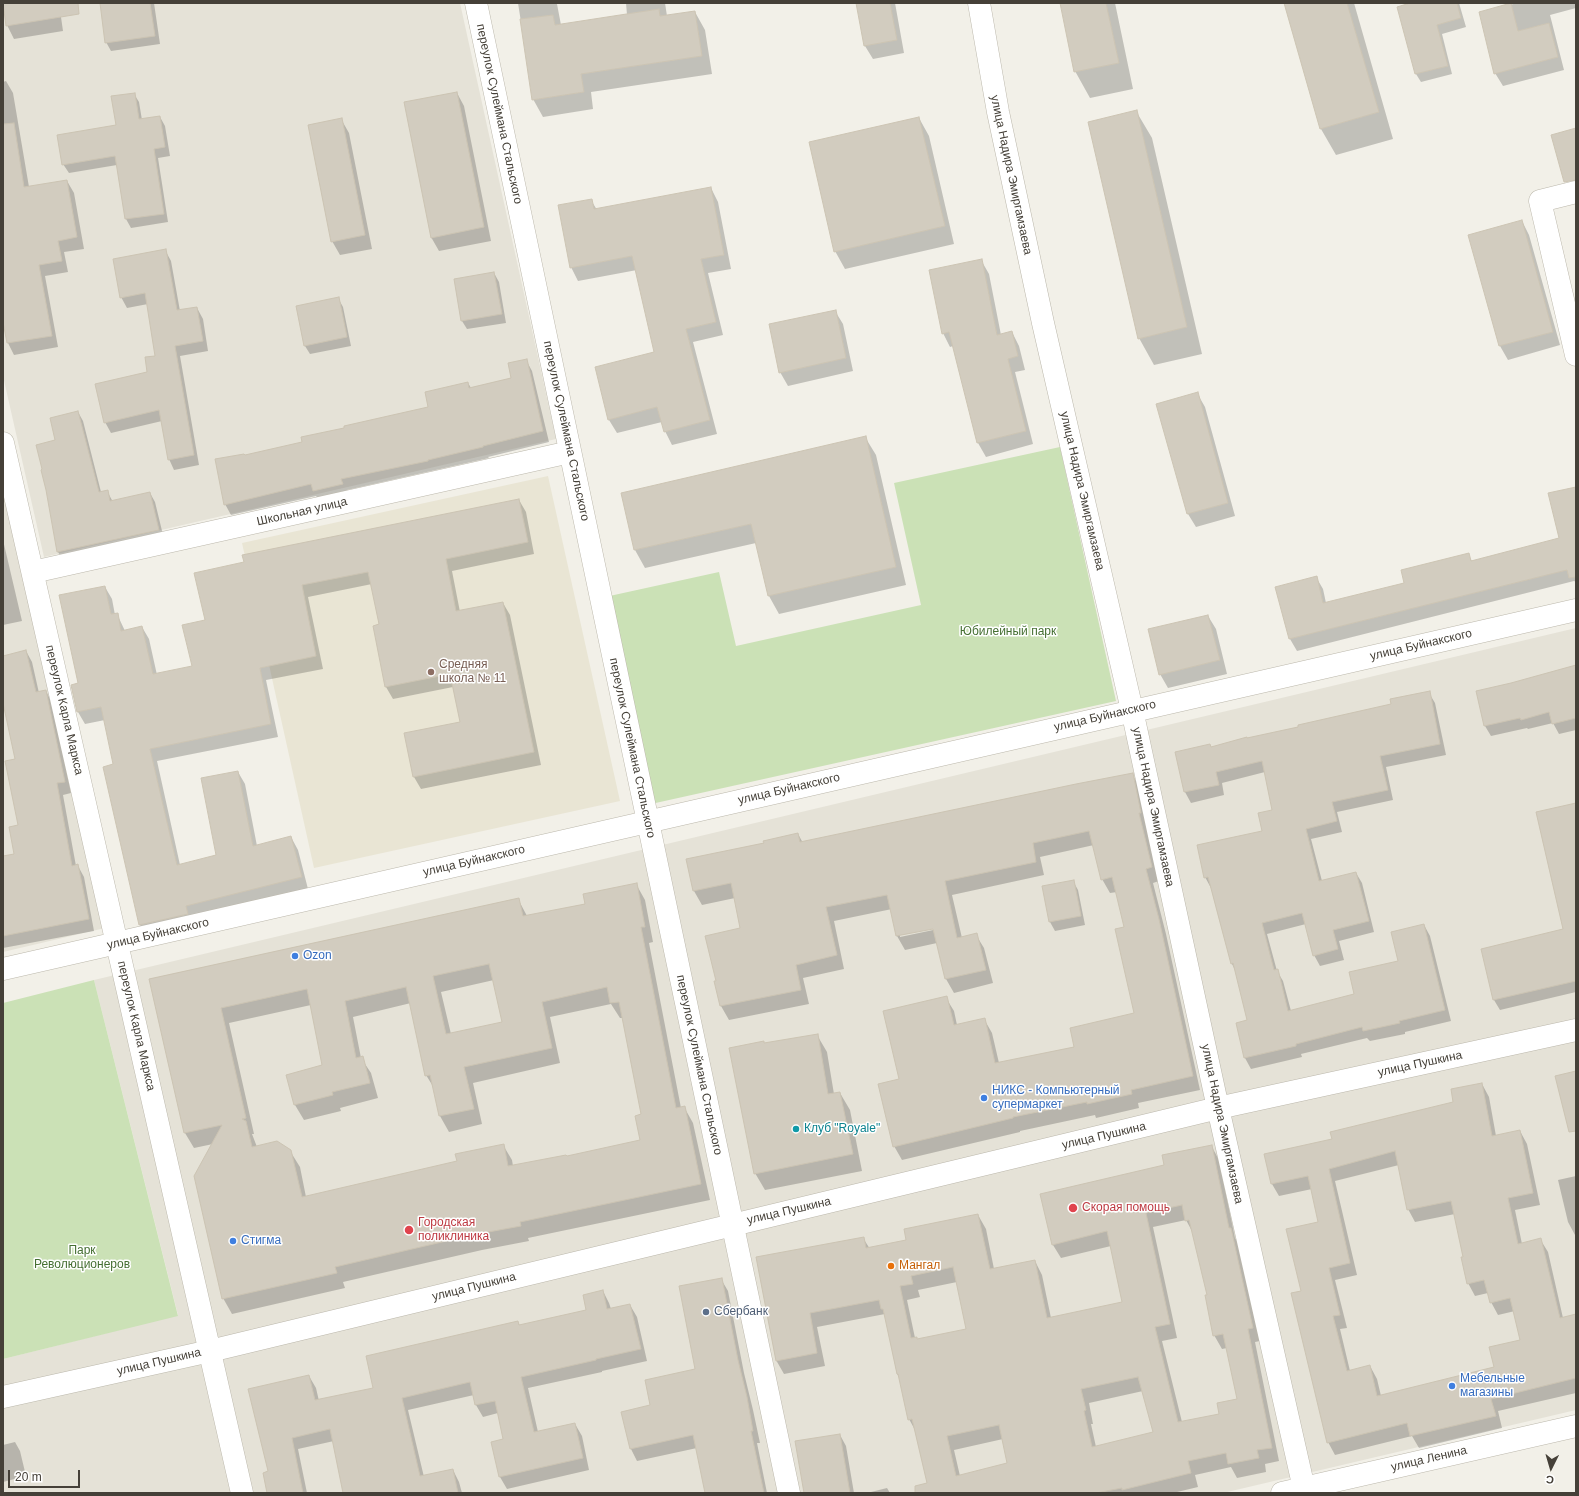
<!DOCTYPE html>
<html>
<head>
<meta charset="utf-8">
<style>
	body { margin:0 }
	#map { position:relative; width:1579px; height:1496px; overflow:hidden; background:#f2f0e8; font-family:Helvetica,sans-serif }
	canvas { display:block }
	.frame { position:absolute; inset:0; border:4px solid #454038; pointer-events:none }
	.north { position:absolute; left:1531px; top:1448px; width:40px; height:40px; -webkit-text-stroke:3px #fff; paint-order:stroke; rotate:185deg; font-size:11px; font-weight:700; line-height:16px; text-align:center; color:#454038 }
	.north::after { content:''; display:block; margin:auto; width:14px; height:18px; background:#454038; clip-path:polygon(50% 0,100% 100%,50% 72%,0 100%) }
	.scale { position:absolute; left:8px; top:1470px; width:72px; height:18px; box-sizing:border-box; border:2px solid #454038; border-top:0; padding-left:5px; font-size:12px; line-height:14px; white-space:nowrap; color:#454038; -webkit-text-stroke:3px #fff; paint-order:stroke }
</style>
</head>
<body>
<div id="map">
<canvas width="1579" height="1496"></canvas>
<div class="frame"></div>
<div class="north">С</div>
<div class="scale">20 m</div>
</div>
<script>
const c = document.querySelector('canvas').getContext('2d');
c.lineJoin = 'round';
function fill(path, color) {
  c.fillStyle = color;
  c.fill(path, 'evenodd');
}
function toPath(rows) {
  const path = new Path2D();
  for (const r of rows) {
    path.moveTo(r[0], r[1]);
    for (let i = 2; i < r.length; i += 2) path.lineTo(r[i], r[i + 1]);
  }
  return path;
}
function stroke(path, color, width, dash) {
  c.strokeStyle = color;
  c.lineWidth = width;
  c.lineCap = dash ? 'butt' : 'round';
  c.setLineDash(dash || []);
  c.stroke(path);
}
function drawText(font, color, halo, rows, align = 'center') {
  c.font = font + ' Helvetica,sans-serif';
  c.lineWidth = 3;
  c.setLineDash([]);
  c.textBaseline = 'middle';
  c.strokeStyle = halo;
  c.fillStyle = color;
  for (const [text, x, y, turn = 0] of rows) {
    c.save();
    c.translate(x, y);
    c.rotate((+turn || 0) * Math.PI / 180);
    c.textAlign = isNaN(turn) ? turn : align;
    if (halo) c.strokeText(text, 0, 0);
    c.fillText(text, 0, 0);
    c.restore();
  }
}
fill(toPath([
	[3,3,460,3,556,439,44,557,3,376],
	[3,478,105,928,3,952],
	[1576,628,1576,1410,1223,1493,3,1493,3,1359,178,1315,94,980]
]), '#e5e2d7');
fill(toPath([
	[548,476,620,801,314,868,242,543]
]), '#e9e5d4');
fill(toPath([
	[1060,447,1116,701,651,804,605,597,719,572,736,646,921,605,894,483],
	[94,980,178,1316,3,1359,3,1003]
]), '#cbe1b6');
fill(toPath([
	[3,3,59,3,63,31,14,39,7,25],
	[101,3,154,3,160,44,111,51,106,42],
	[518,3,568,3,557,4,561,25,627,15,626,3,665,3,667,16,695,12,705,30,712,74,591,92,593,109,543,117,533,99],
	[857,3,895,3,904,53,873,59,865,46],
	[1061,3,1115,3,1133,89,1090,98,1075,71],
	[1285,3,1354,3,1393,139,1336,155,1321,129],
	[1414,3,1459,3,1466,27,1442,34,1452,74,1421,82,1416,74],
	[1517,3,1576,3,1576,8,1550,15,1564,70,1503,86,1495,73,1480,13],
	[6,81,13,93,29,187,67,181,74,193,84,249,64,252,68,272,45,276,58,347,14,355,8,343,3,316,3,82],
	[457,93,464,106,491,241,439,251,431,237],
	[134,94,139,102,142,120,160,117,165,126,170,156,158,158,168,222,131,228,126,219,117,165,69,173,63,164,117,125],
	[1136,111,1152,138,1202,354,1154,365,1139,338],
	[919,118,929,136,954,244,845,269,835,251],
	[341,119,349,133,372,249,340,255,332,241],
	[711,188,718,202,731,269,708,273,723,335,693,342,717,434,672,445,665,431,662,422,617,433,609,420,656,353,637,270,578,281,571,267,591,200,597,210],
	[1522,221,1529,235,1560,345,1508,360,1500,346,1469,236],
	[165,250,171,261,180,311,197,308,203,319,208,351,180,356,199,465,174,470,169,459,162,421,111,433,105,422,148,373,156,356,148,304,127,308,121,297],
	[981,260,989,274,1001,335,1012,332,1019,346,1025,370,1015,372,1033,444,986,457,978,443,953,346,950,347,943,333],
	[494,273,499,282,506,323,467,329,462,321],
	[338,298,343,307,351,346,310,354,305,346],
	[835,311,843,324,853,371,788,386,780,372],
	[526,360,532,371,549,442,488,457,489,458,347,490,348,495,320,501,316,496,231,515,225,504,245,456,303,443,429,408,468,383,471,388,512,378],
	[1197,393,1205,407,1235,516,1196,527,1188,514,1157,404],
	[78,412,83,421,101,492,107,491,113,502,150,493,155,502,164,539,63,561,58,552,47,490],
	[865,437,876,455,906,585,779,614,769,596,756,543,645,568,635,550,622,494],
	[1576,488,1576,582,1574,581,1297,651,1290,639,1316,577,1323,589,1326,603,1405,584,1468,555,1472,561,1560,539],
	[519,500,526,512,534,554,452,571,460,612,503,603,510,615,541,765,421,789,414,777,461,723,453,687,393,699,386,687,380,625,372,584,308,597,323,669,266,680,278,737,157,761,180,865,217,856,238,772,245,784,257,846,291,837,298,850,308,889,147,937,140,925,114,765,105,720,85,724,78,712,79,684,105,587,112,599,115,615,117,614,125,631,142,627,149,639,157,675,193,667,206,621],
	[3,540,22,621,3,625],
	[1208,616,1216,629,1227,674,1168,688,1160,674],
	[26,651,32,662,39,693,46,691,52,703,71,793,63,795,76,866,78,866,84,877,94,931,3,948,3,857,15,854,19,826,16,760,4,704,3,704,3,657],
	[1576,666,1576,730,1559,734,1553,723,1528,729,1527,728,1491,736,1485,726],
	[1429,693,1435,703,1446,755,1386,767,1393,800,1337,812,1342,832,1311,839,1322,881,1356,873,1362,883,1374,932,1339,941,1344,960,1320,966,1314,955,1306,924,1267,934,1277,971,1283,981,1291,1011,1356,995,1399,962,1424,925,1430,936,1451,1021,1405,1032,1405,1034,1370,1041,1367,1038,1301,1054,1302,1057,1251,1069,1245,1058,1237,1024,1248,1021,1236,972,1232,964,1211,888,1205,877,1263,831,1274,811,1265,772,1222,783,1224,795,1191,803,1185,792,1176,753,1211,748,1392,705],
	[1132,774,1140,788,1159,881,1153,883,1166,934,1200,1090,1138,1103,1139,1108,1096,1118,1095,1115,1020,1131,1020,1132,902,1160,894,1146,900,1080,946,998,954,1011,957,1025,984,1019,992,1033,999,1063,1075,1047,1135,1014,1125,928,1117,892,1110,893,1102,879,1094,845,1040,857,1044,875,952,895,962,938,976,935,984,948,993,983,954,993,946,979,937,943,905,950,897,936,892,909,834,921,844,969,803,978,809,1004,729,1020,721,1006,715,982,717,982,742,929,735,898,702,905,694,891,688,860,765,843,798,834,803,843],
	[937,927,938,929,900,937,900,935],
	[1576,804,1576,992,1500,1010,1494,1000,1482,950,1565,930],
	[1073,881,1078,890,1085,925,1055,931,1050,922,1043,887],
	[636,884,645,900,653,942,649,943,681,1108,684,1107,693,1123,710,1200,528,1238,529,1241,482,1250,343,1282,345,1288,232,1314,223,1298,213,1144,194,1148,185,1133,150,979,518,899,527,916,586,904],
	[494,980,503,1023,451,1034,441,992],
	[411,1003,426,1075,434,1088,440,1116,449,1132,482,1124,473,1083,560,1063,550,1017,611,1004,620,1018,623,1018,642,1115,642,1141,567,1157,513,1166,512,1160,503,1145,458,1162,306,1197,300,1167,290,1151,257,1147,252,1134,254,1134,229,1023,311,1005,323,1066,287,1076,295,1105,304,1120,341,1111,340,1108,378,1098,371,1073,361,1058,353,1017],
	[817,1035,827,1052,834,1094,840,1093,850,1110,862,1171,765,1190,755,1173,764,1044],
	[1482,1084,1489,1097,1496,1136,1520,1131,1527,1144,1540,1205,1515,1210,1522,1244,1540,1239,1548,1252,1563,1318,1576,1315,1576,1393,1498,1411,1502,1428,1419,1448,1412,1436,1335,1455,1328,1442,1302,1292,1319,1223,1312,1189,1279,1196,1272,1184,1333,1140,1454,1103],
	[1399,1165,1408,1209,1415,1222,1455,1214,1468,1283,1475,1296,1488,1293,1491,1302,1498,1315,1515,1311,1522,1340,1495,1368,1381,1396,1377,1379,1370,1366,1350,1371,1340,1329,1347,1328,1335,1280,1357,1275,1335,1181],
	[1212,1147,1219,1160,1235,1238,1238,1243,1260,1341,1255,1342,1279,1461,1265,1464,1266,1472,1237,1478,1231,1467,1195,1475,1198,1487,1173,1493,930,1493,915,1430,909,1419,900,1378,897,1374,885,1314,817,1327,825,1366,784,1374,776,1360,757,1258,863,1238,870,1249,907,1241,978,1215,986,1229,994,1269,1035,1261,1042,1275,1051,1318,1123,1303,1111,1246,1061,1258,1053,1245,1165,1166],
	[1186,1220,1193,1233,1208,1296,1214,1335,1222,1349,1227,1348,1238,1400,1220,1415,1182,1422,1162,1341,1177,1338,1153,1227],
	[957,1282,967,1330,917,1340,915,1338,907,1300,920,1297,918,1290],
	[1143,1391,1154,1433,1096,1447,1091,1424,1093,1424,1089,1403],
	[1003,1439,1008,1464,960,1476,954,1450],
	[1576,1176,1576,1235,1575,1235,1568,1222,1558,1180],
	[721,1279,728,1291,744,1373,753,1410,760,1443,757,1443,767,1493,706,1493,697,1448,637,1461,631,1449,622,1412,651,1406,696,1370],
	[603,1291,609,1303,611,1309,630,1305,637,1317,647,1361,602,1371,602,1372,528,1388,538,1432,575,1424,582,1436,589,1470,507,1489,500,1477,492,1443,504,1440,498,1413,483,1417,476,1405,474,1395,408,1410,424,1477,453,1470,459,1482,462,1493,344,1493,334,1441,298,1449,307,1493,268,1493,269,1472,309,1376,316,1388,319,1401,374,1389,518,1322,520,1326,587,1311],
	[840,1435,846,1446,854,1493,805,1493],
	[15,1442,20,1451,26,1476,3,1482,3,1445],
	[887,1488,890,1493,867,1493]
]), '#0003');
const building = toPath([
	[3,3,78,3,79,14,6,26,3,3],
	[100,3,150,3,155,36,105,43,100,3],
	[856,3,890,3,897,40,864,46,856,3],
	[1060,3,1106,3,1119,63,1074,72,1060,3],
	[1284,3,1347,3,1379,112,1320,129,1284,3],
	[1410,3,1457,3,1461,18,1437,25,1448,66,1415,74,1397,7,1410,3],
	[1511,3,1518,31,1549,23,1558,57,1494,74,1479,12,1511,3],
	[659,9,660,16,695,11,702,56,581,74,584,92,532,100,520,19,553,15,555,25,659,9],
	[457,92,484,227,431,238,404,102,457,92],
	[135,93,139,119,160,116,165,147,154,149,164,214,125,219,115,156,62,165,57,135,116,125,111,96,135,93],
	[1137,110,1187,327,1138,339,1088,122,1137,110],
	[919,117,945,226,834,252,809,142,919,117],
	[342,118,365,235,331,242,308,125,342,118],
	[14,123,24,187,67,180,77,237,58,241,62,261,39,265,52,336,7,343,3,322,3,124,14,123],
	[1576,128,1576,180,1564,182,1551,135,1576,128],
	[711,187,724,255,701,259,716,322,686,329,710,420,664,432,657,407,608,420,595,367,654,352,632,256,570,268,558,205,592,199,594,209,711,187],
	[1522,220,1553,332,1499,346,1468,235,1522,220],
	[166,249,177,310,197,307,203,341,175,346,194,455,168,460,159,410,104,423,95,384,147,372,145,357,155,356,145,293,120,298,113,259,166,249],
	[982,259,997,335,1012,331,1018,356,1008,359,1026,431,977,443,949,332,942,334,929,270,982,259],
	[494,272,502,314,461,321,454,279,494,272],
	[339,297,347,337,304,346,296,306,339,297],
	[836,310,846,358,779,373,769,324,836,310],
	[527,359,543,431,483,446,483,447,428,460,428,461,341,479,343,484,313,491,311,484,224,505,215,459,244,454,245,455,302,442,301,437,344,428,344,426,428,407,425,392,468,382,469,388,511,378,508,363,527,359],
	[1198,392,1228,503,1187,514,1156,404,1198,392],
	[78,411,99,492,108,490,110,501,150,492,159,530,57,552,46,490,41,470,42,469,36,445,55,440,50,418,78,411],
	[866,436,896,567,768,596,751,524,634,550,621,493,866,436],
	[1576,487,1576,577,1569,578,1567,570,1289,639,1275,587,1317,576,1323,603,1404,583,1401,570,1469,553,1471,561,1559,538,1548,493,1576,487],
	[519,499,528,542,446,559,456,611,503,602,534,752,413,777,404,733,460,722,450,674,385,687,373,626,379,624,368,572,302,585,316,656,260,668,271,724,150,749,177,865,216,855,201,778,238,771,253,846,291,836,302,877,186,906,188,914,139,925,103,767,113,764,101,707,77,712,71,685,78,683,59,595,105,586,111,614,118,613,121,631,142,626,153,674,192,666,182,625,205,620,194,573,244,562,242,555,519,499],
	[1208,615,1220,660,1159,675,1148,629,1208,615],
	[26,650,36,692,46,690,65,782,57,783,72,866,78,864,89,919,3,936,3,856,14,854,9,827,18,825,5,761,15,759,3,703,3,656,26,650],
	[1576,665,1576,718,1552,724,1549,712,1521,720,1520,718,1484,726,1476,691,1511,683,1576,665],
	[1430,691,1440,744,1380,756,1388,790,1332,802,1337,821,1306,829,1319,881,1356,872,1369,921,1333,930,1338,949,1313,956,1302,913,1262,923,1274,970,1278,969,1288,1011,1354,994,1349,972,1398,961,1391,932,1424,924,1445,1010,1399,1021,1400,1023,1363,1031,1362,1027,1296,1044,1296,1046,1244,1058,1236,1023,1247,1020,1233,963,1231,964,1208,877,1204,878,1197,845,1262,831,1258,813,1272,810,1262,761,1216,772,1219,785,1184,792,1175,752,1210,744,1211,747,1247,737,1247,738,1298,727,1298,725,1391,704,1390,699,1430,691],
	[1133,773,1141,813,1139,813,1152,867,1146,869,1159,919,1193,1076,1131,1090,1132,1094,1087,1104,1087,1102,1013,1117,1013,1118,893,1147,878,1084,899,1079,883,1011,947,996,954,1025,985,1018,995,1063,1074,1047,1070,1028,1134,1013,1115,929,1124,927,1112,877,1101,880,1089,831,1033,843,1036,862,945,881,957,938,977,933,986,970,945,979,933,929,896,936,887,895,826,907,837,955,796,965,801,990,720,1006,714,981,716,981,705,936,740,928,731,883,693,891,686,859,764,843,763,841,798,833,800,842,1076,784,1133,773],
	[1576,803,1576,981,1493,1000,1481,949,1563,929,1536,812,1576,803],
	[1074,880,1081,916,1049,922,1042,886,1074,880],
	[637,883,645,927,641,927,676,1108,685,1106,701,1184,520,1222,521,1226,472,1235,335,1267,337,1273,222,1299,194,1176,222,1125,184,1133,149,979,519,898,523,916,585,904,583,894,637,883],
	[489,964,502,1022,446,1034,433,976,489,964],
	[406,987,425,1076,430,1075,439,1116,474,1109,464,1067,552,1048,542,1002,607,987,610,1003,619,1002,641,1114,635,1116,640,1140,567,1156,566,1155,508,1166,504,1144,455,1154,457,1161,302,1197,291,1150,277,1141,252,1147,246,1121,242,1119,246,1118,221,1008,307,989,322,1065,286,1075,294,1105,333,1095,332,1092,370,1083,363,1056,356,1058,345,1001,406,987],
	[818,1034,828,1094,840,1092,853,1154,754,1174,729,1048,764,1041,764,1043,818,1034],
	[1576,1071,1576,1131,1569,1132,1555,1076,1576,1071],
	[1482,1083,1492,1136,1520,1130,1533,1193,1508,1198,1518,1244,1541,1238,1560,1318,1576,1314,1576,1378,1491,1399,1496,1416,1410,1436,1407,1423,1327,1443,1291,1293,1301,1291,1286,1229,1318,1222,1308,1176,1271,1184,1264,1154,1332,1139,1330,1132,1453,1102,1451,1089,1482,1083],
	[1395,1151,1407,1210,1451,1201,1463,1257,1461,1257,1467,1284,1484,1280,1490,1303,1510,1298,1520,1340,1489,1347,1494,1367,1377,1396,1370,1365,1347,1371,1333,1316,1340,1315,1329,1268,1350,1263,1329,1169,1395,1151],
	[1212,1145,1229,1228,1231,1228,1253,1328,1248,1329,1272,1448,1257,1450,1259,1458,1228,1464,1226,1453,1188,1461,1191,1473,1122,1490,1122,1488,1096,1493,915,1493,915,1486,927,1483,912,1419,908,1420,898,1374,897,1374,883,1309,881,1309,879,1300,810,1313,817,1353,776,1361,756,1257,864,1237,866,1248,906,1240,904,1229,978,1214,990,1269,1035,1260,1047,1318,1122,1302,1107,1231,1052,1245,1040,1194,1164,1165,1162,1155,1212,1145],
	[1182,1205,1185,1221,1189,1220,1207,1295,1205,1295,1213,1336,1223,1334,1237,1399,1217,1403,1219,1414,1178,1422,1155,1327,1170,1324,1146,1213,1182,1205],
	[953,1267,966,1329,917,1339,917,1337,911,1338,900,1286,913,1284,911,1276,953,1267],
	[1138,1377,1153,1432,1092,1447,1084,1411,1086,1410,1081,1389,1138,1377],
	[999,1425,1007,1463,956,1476,947,1436,999,1425],
	[722,1278,738,1360,747,1397,753,1431,751,1431,764,1493,705,1493,693,1435,630,1449,621,1412,650,1405,645,1380,695,1369,679,1286,722,1278],
	[603,1290,607,1309,630,1304,641,1349,596,1359,596,1360,521,1377,534,1432,575,1423,583,1458,499,1477,491,1442,503,1439,495,1401,475,1405,470,1382,402,1398,420,1476,453,1469,458,1493,343,1493,330,1429,292,1438,303,1493,267,1493,263,1473,268,1471,248,1389,309,1375,315,1400,373,1388,366,1356,518,1321,519,1325,586,1310,583,1295,603,1290],
	[840,1434,850,1493,804,1493,795,1441,840,1434]
]);
fill(building, '#d2ccbf');
stroke(building, '#ccc4b3', 1);
const minor = toPath([
	[476,3,789,1493],
	[979,3,998,112,1043,323,1132,710,1218,1108,1305,1493],
	[1576,192,1540,201,1576,355],
	[3,443,242,1493],
	[33,572,570,452],
	[3,969,1576,610],
	[3,1397,210,1351,1218,1108,1576,1030],
	[1282,1493,1576,1426]
]);
stroke(minor, '#bcb8ac', 23);
stroke(minor, '#fff', 22);
for (const [x, y, r, color] of [
	[431,672,4,"#8d6e63"],
	[295,956,4,"#3f7fe0"],
	[984,1098,4,"#3f7fe0"],
	[796,1129,4,"#0f9aa8"],
	[1073,1208,5,"#e0444e"],
	[409,1230,5,"#e0444e"],
	[233,1241,4,"#3f7fe0"],
	[891,1266,4,"#e8710a"],
	[706,1312,4,"#5c6f8a"],
	[1452,1386,4,"#3f7fe0"]
]) {
  const dot = new Path2D();
  dot.arc(x, y, r, 0, 2 * Math.PI);
  c.fillStyle = color;
  c.fill(dot);
  stroke(dot, '#fff', 1.5);
}
drawText('12px', '#454038', '#fff', [
	["переулок Сулеймана Стальского",499,114,78],
	["улица Надира Эмиргамзаева",1011,175,78],
	["переулок Сулеймана Стальского",566,431,78],
	["улица Надира Эмиргамзаева",1082,491,77],
	["Школьная улица",302,512,-13],
	["улица Буйнакского",1421,645,-13],
	["переулок Карла Маркса",64,710,77],
	["улица Буйнакского",1105,716,-13],
	["переулок Сулеймана Стальского",632,748,78],
	["улица Буйнакского",789,789,-13],
	["улица Надира Эмиргамзаева",1153,807,78],
	["улица Буйнакского",474,861,-13],
	["улица Буйнакского",158,934,-13],
	["переулок Карла Маркса",136,1026,77],
	["улица Пушкина",1420,1064,-12],
	["переулок Сулеймана Стальского",699,1065,78],
	["улица Надира Эмиргамзаева",1222,1124,78],
	["улица Пушкина",1104,1136,-13],
	["улица Пушкина",789,1211,-13],
	["улица Пушкина",474,1287,-14],
	["улица Пушкина",159,1362,-13],
	["улица Ленина",1429,1459,-13]
]);
drawText('12px', '#456f32', '#fff', [
	["Юбилейный парк",1008,632],
	["Парк",82,1251],
	["Революционеров",82,1265]
]);
drawText('12px', '#785e54', '#fff', [
	["Средняя",439,665],
	["школа № 11",439,679]
], 'left');
drawText('12px', '#366cbe', '#fff', [
	["Ozon",303,956],
	["НИКС - Компьютерный",992,1091],
	["супермаркет",992,1105],
	["Стигма",241,1241],
	["Мебельные",1460,1379],
	["магазины",1460,1393]
], 'left');
drawText('12px', '#0d838f', '#fff', [
	["Клуб \"Royale\"",804,1129]
], 'left');
drawText('12px', '#be3a42', '#fff', [
	["Скорая помощь",1082,1208],
	["Городская",418,1223],
	["поликлиника",418,1237]
], 'left');
drawText('12px', '#c56008', '#fff', [
	["Мангал",899,1266]
], 'left');
drawText('12px', '#4e5e75', '#fff', [
	["Сбербанк",714,1312]
], 'left');
</script>
</body>
</html>
